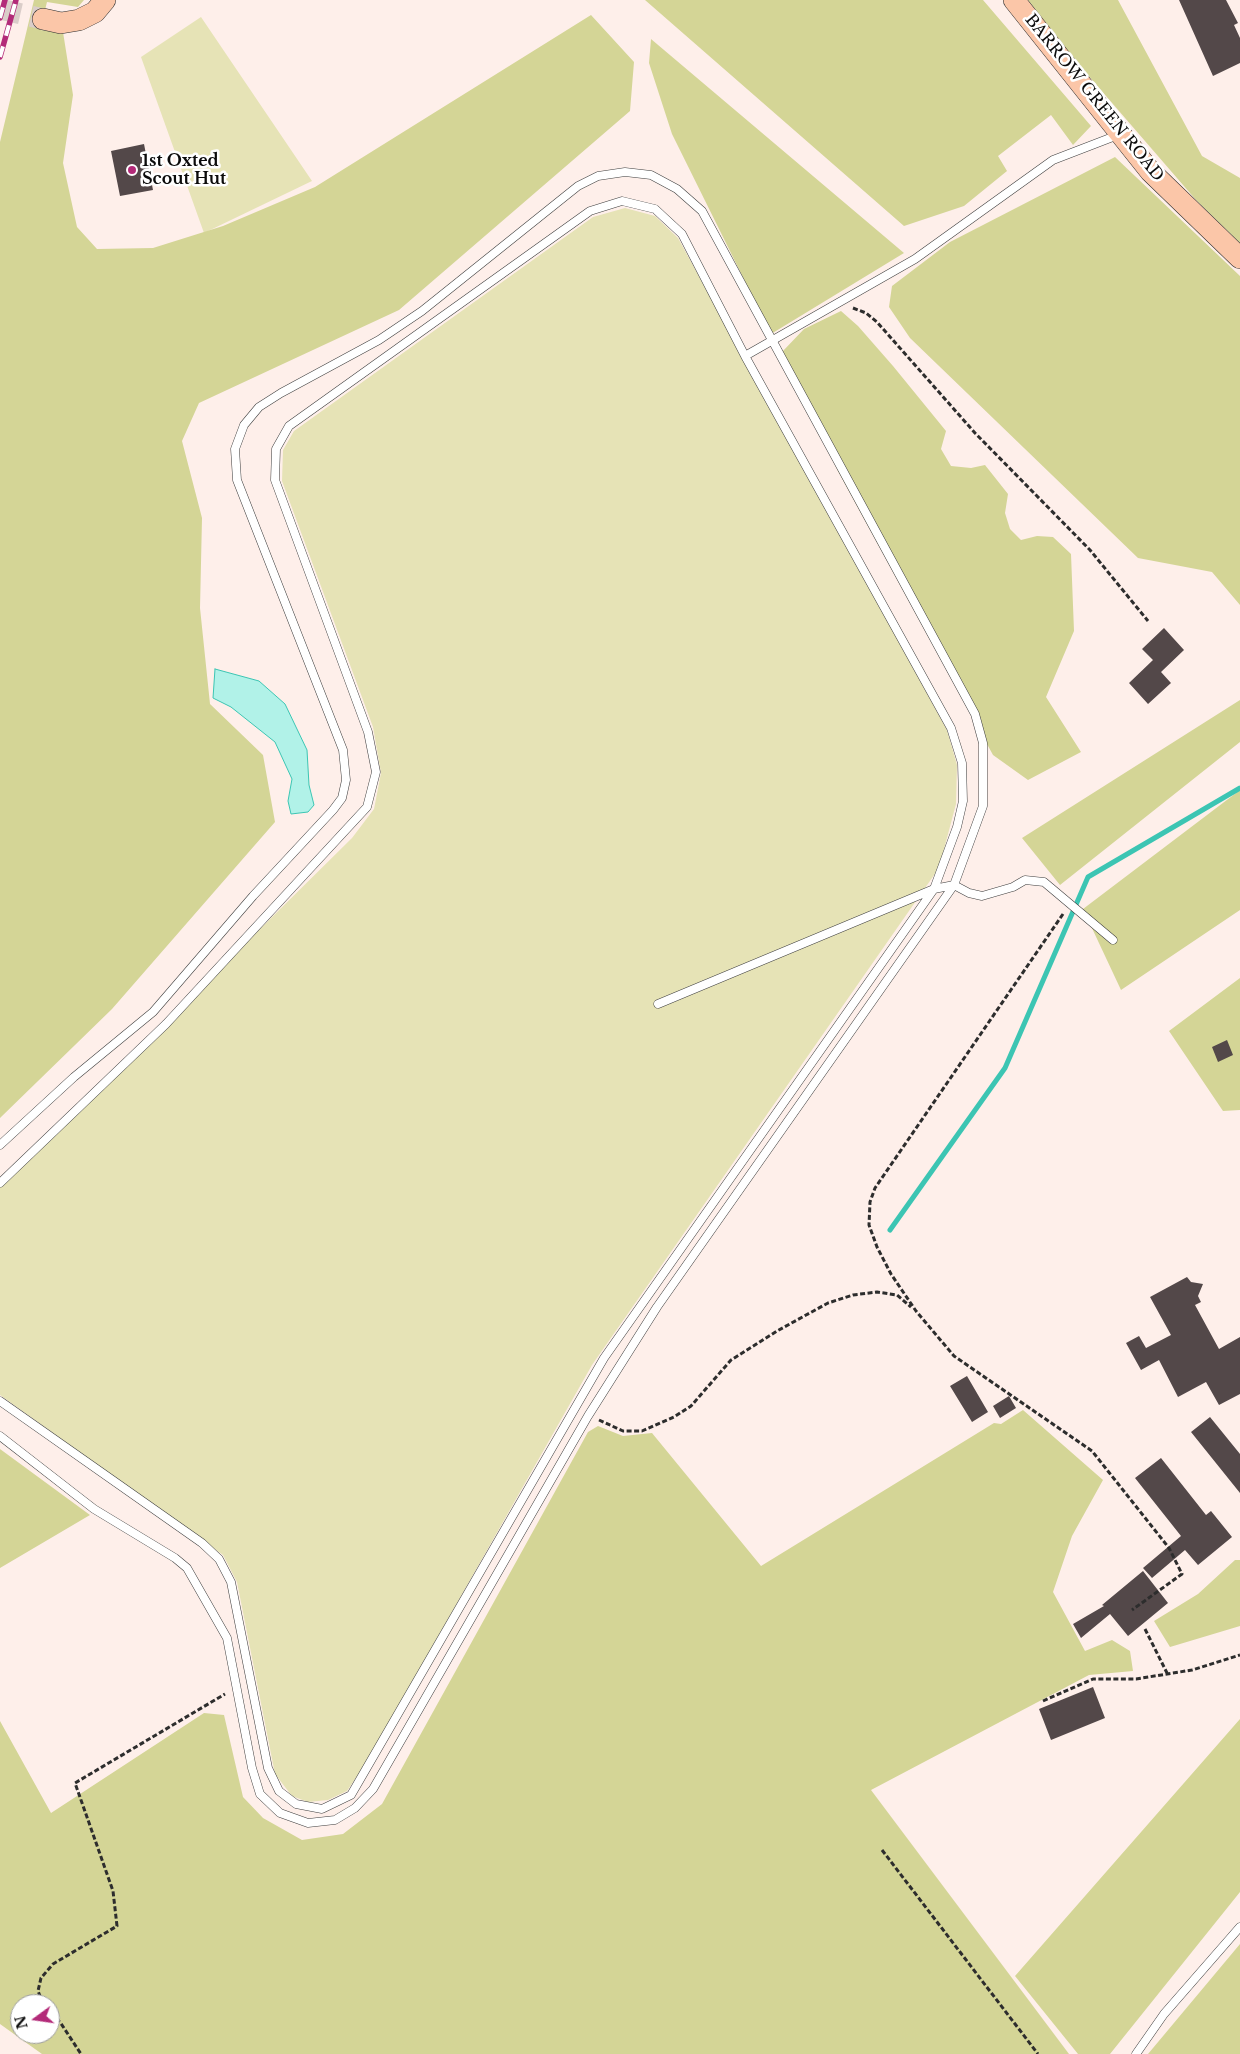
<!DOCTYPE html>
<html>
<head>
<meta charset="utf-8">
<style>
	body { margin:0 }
	#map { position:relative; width:1240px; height:2054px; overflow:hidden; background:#feefea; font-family:"Libre Baskerville",serif }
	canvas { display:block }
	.north { position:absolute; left:10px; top:1994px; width:50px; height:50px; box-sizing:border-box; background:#fff; border:1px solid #9d9d9d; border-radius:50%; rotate:256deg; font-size:14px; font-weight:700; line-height:20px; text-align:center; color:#0b0b0b }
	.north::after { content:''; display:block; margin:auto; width:18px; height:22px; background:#b32b79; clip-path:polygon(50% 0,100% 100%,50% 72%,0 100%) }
</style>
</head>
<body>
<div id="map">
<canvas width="1240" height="2054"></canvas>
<div class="north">N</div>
</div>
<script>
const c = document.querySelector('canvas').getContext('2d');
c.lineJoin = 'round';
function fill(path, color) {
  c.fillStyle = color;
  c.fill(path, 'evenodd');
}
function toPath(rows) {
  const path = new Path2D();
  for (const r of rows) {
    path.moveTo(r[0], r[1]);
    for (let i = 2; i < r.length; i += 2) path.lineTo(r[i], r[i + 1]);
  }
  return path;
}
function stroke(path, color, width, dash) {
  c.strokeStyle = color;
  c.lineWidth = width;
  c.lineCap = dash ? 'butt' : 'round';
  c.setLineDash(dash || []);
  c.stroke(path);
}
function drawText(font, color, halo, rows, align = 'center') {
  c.font = font + ' "Libre Baskerville",serif';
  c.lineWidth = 5;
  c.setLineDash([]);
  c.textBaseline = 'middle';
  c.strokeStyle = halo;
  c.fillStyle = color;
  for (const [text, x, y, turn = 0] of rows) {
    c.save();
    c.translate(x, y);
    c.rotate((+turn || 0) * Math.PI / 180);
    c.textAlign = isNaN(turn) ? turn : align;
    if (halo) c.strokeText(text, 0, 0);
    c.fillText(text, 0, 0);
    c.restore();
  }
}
fill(toPath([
	[201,17,312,181,204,233,141,57],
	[625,208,655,216,678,238,947,730,957,765,956,804,939,868,592,1365,368,1760,347,1791,328,1800,308,1802,292,1796,275,1774,237,1582,223,1555,0,1395,0,1186,352,838,374,809,381,773,373,727,282,481,283,450,294,431,593,217]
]), '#e6e3b6');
fill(toPath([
	[34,0,84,0,78,7,47,2,40,30,63,32,73,95,63,163,77,227,97,249,153,248,223,226,315,187,591,15,634,62,630,111,399,310,199,403,182,441,202,518,200,608,210,704,263,755,275,822,112,1009,0,1118,0,142],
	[645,0,983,0,1091,126,1073,145,1051,115,998,156,1007,171,964,206,904,226],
	[1028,0,1118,0,1202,156,1240,178,1240,243,1196,200,1074,59],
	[651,39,904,253,771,334,672,134,649,63],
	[1115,157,1240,276,1240,605,1212,572,1138,558,910,338,889,307,892,286,950,242],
	[841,311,858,326,893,366,946,431,941,449,951,466,971,468,985,465,1008,494,1005,513,1010,529,1021,540,1037,536,1053,537,1071,554,1074,631,1046,697,1081,752,1028,780,993,755,838,471,782,352,804,329],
	[1240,700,1240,742,1060,885,1022,838],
	[1240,790,1240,910,1121,990,1083,909],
	[1240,978,1240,1110,1223,1111,1169,1031],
	[1023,1410,1103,1480,1072,1536,1053,1592,1085,1651,1112,1640,1130,1651,1133,1671,1089,1675,871,1790,1069,2054,42,2054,0,2024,0,1721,51,1813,204,1713,224,1715,243,1797,263,1818,302,1840,343,1834,382,1804,588,1432,598,1426,623,1436,652,1433,761,1566,994,1423,1001,1424],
	[20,2004,50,2004,50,2034,20,2034],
	[0,1449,90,1515,0,1568],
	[1235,1560,1240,1560,1240,1626,1170,1647,1154,1621,1198,1594],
	[1240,1719,1240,1892,1110,2054,1078,2054,1015,1976],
	[1240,1944,1240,2054,1148,2054]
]), '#d4d596');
const water = toPath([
	[215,669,259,681,285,704,307,750,309,785,314,805,308,812,291,814,288,801,292,779,275,742,231,707,213,698,215,669]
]);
fill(water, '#b1f2e8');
stroke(water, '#3cc5b3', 1);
stroke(toPath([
	[890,1230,1005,1068,1088,877,1240,788]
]), '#3cc5b3', 5);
fill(toPath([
	[1179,0,1226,0,1238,23,1234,25,1240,38,1240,63,1213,76],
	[144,144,153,190,120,196,111,151],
	[1164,628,1184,650,1161,672,1171,683,1148,704,1129,683,1153,660,1142,649],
	[1227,1040,1233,1055,1218,1062,1212,1047],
	[1187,1277,1191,1282,1203,1284,1198,1296,1201,1302,1195,1305,1219,1349,1240,1337,1240,1394,1219,1405,1206,1382,1178,1397,1159,1360,1141,1370,1126,1343,1139,1336,1146,1348,1171,1335,1150,1297],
	[967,1376,988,1412,972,1422,950,1386],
	[1009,1396,1016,1408,1000,1418,993,1406],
	[1210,1417,1240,1454,1240,1493,1191,1432],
	[1161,1458,1206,1515,1211,1511,1232,1537,1198,1565,1185,1550,1152,1578,1143,1568,1181,1536,1135,1478],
	[1143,1571,1168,1603,1128,1636,1110,1614,1081,1638,1073,1624,1104,1606,1102,1605],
	[1093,1687,1105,1718,1051,1740,1039,1709]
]), '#534849');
stroke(toPath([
	[0,9,43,19]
]), '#dacdc9', 21, [21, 11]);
const lane = toPath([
	[745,356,915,259,1053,160,1118,135],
	[658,1004,934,889,954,885,969,893,982,896,1013,887,1025,880,1044,882,1113,940],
	[0,1145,74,1077,153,1012,253,896,333,810,342,798,346,780,343,750,237,480,235,449,244,425,259,407,281,393,379,340,422,311,578,186,598,176,625,172,651,175,677,189,702,211,975,714,983,743,983,806,954,885,657,1307,588,1416,373,1789,355,1808,335,1820,308,1823,280,1813,260,1794,252,1768,227,1638,187,1568,175,1558,94,1509,0,1436],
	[0,1183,166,1024,367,807,376,772,368,732,275,480,276,449,289,426,590,211,622,201,655,209,682,234,745,356,951,728,962,763,963,801,957,827,934,889,604,1358,351,1795,322,1809,296,1804,279,1791,268,1768,231,1582,219,1559,202,1543,0,1401],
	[1136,2054,1164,2014,1240,1927]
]);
const secondary = toPath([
	[1014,0,1150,171,1240,258],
	[43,19,61,23,79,20,95,12,105,0]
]);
stroke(lane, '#3e3e3e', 9);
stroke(secondary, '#2d2d2d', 22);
stroke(toPath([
	[853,308,866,313,877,322,975,433,1090,550,1148,621],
	[1063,914,875,1188,870,1202,869,1225,877,1247,891,1274,916,1311,954,1356,1092,1451,1169,1548,1182,1574,1132,1610],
	[599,1420,623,1431,642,1431,674,1417,691,1406,731,1360,777,1331,828,1303,853,1295,877,1292,897,1295,911,1307],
	[1145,1629,1167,1673],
	[1043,1701,1093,1679,1136,1679,1192,1670,1240,1655],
	[882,1850,1038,2054],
	[43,2004,38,1991,41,1978,53,1964,117,1926,113,1891,75,1783,225,1694],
	[50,2014,60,2022,81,2054]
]), '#2d2d2d', 3, [5, 2.5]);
stroke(lane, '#fff', 8);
stroke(secondary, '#fbc6a8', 21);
const rail = toPath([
	[0,18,5,0],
	[0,57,16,0]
]);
stroke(rail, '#b32b79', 5.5);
stroke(rail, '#fff', 4, [11]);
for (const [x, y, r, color] of [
	[132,170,5,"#b32b79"]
]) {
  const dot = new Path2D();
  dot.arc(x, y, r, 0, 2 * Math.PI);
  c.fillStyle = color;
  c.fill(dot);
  stroke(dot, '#fff', 2);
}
drawText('16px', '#0b0b0b', '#fff', [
	["BARROW GREEN ROAD",1094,98,51]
]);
drawText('bold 16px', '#0b0b0b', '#fff', [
	["1st Oxted",142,161],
	["Scout Hut",142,179]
], 'left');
</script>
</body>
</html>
